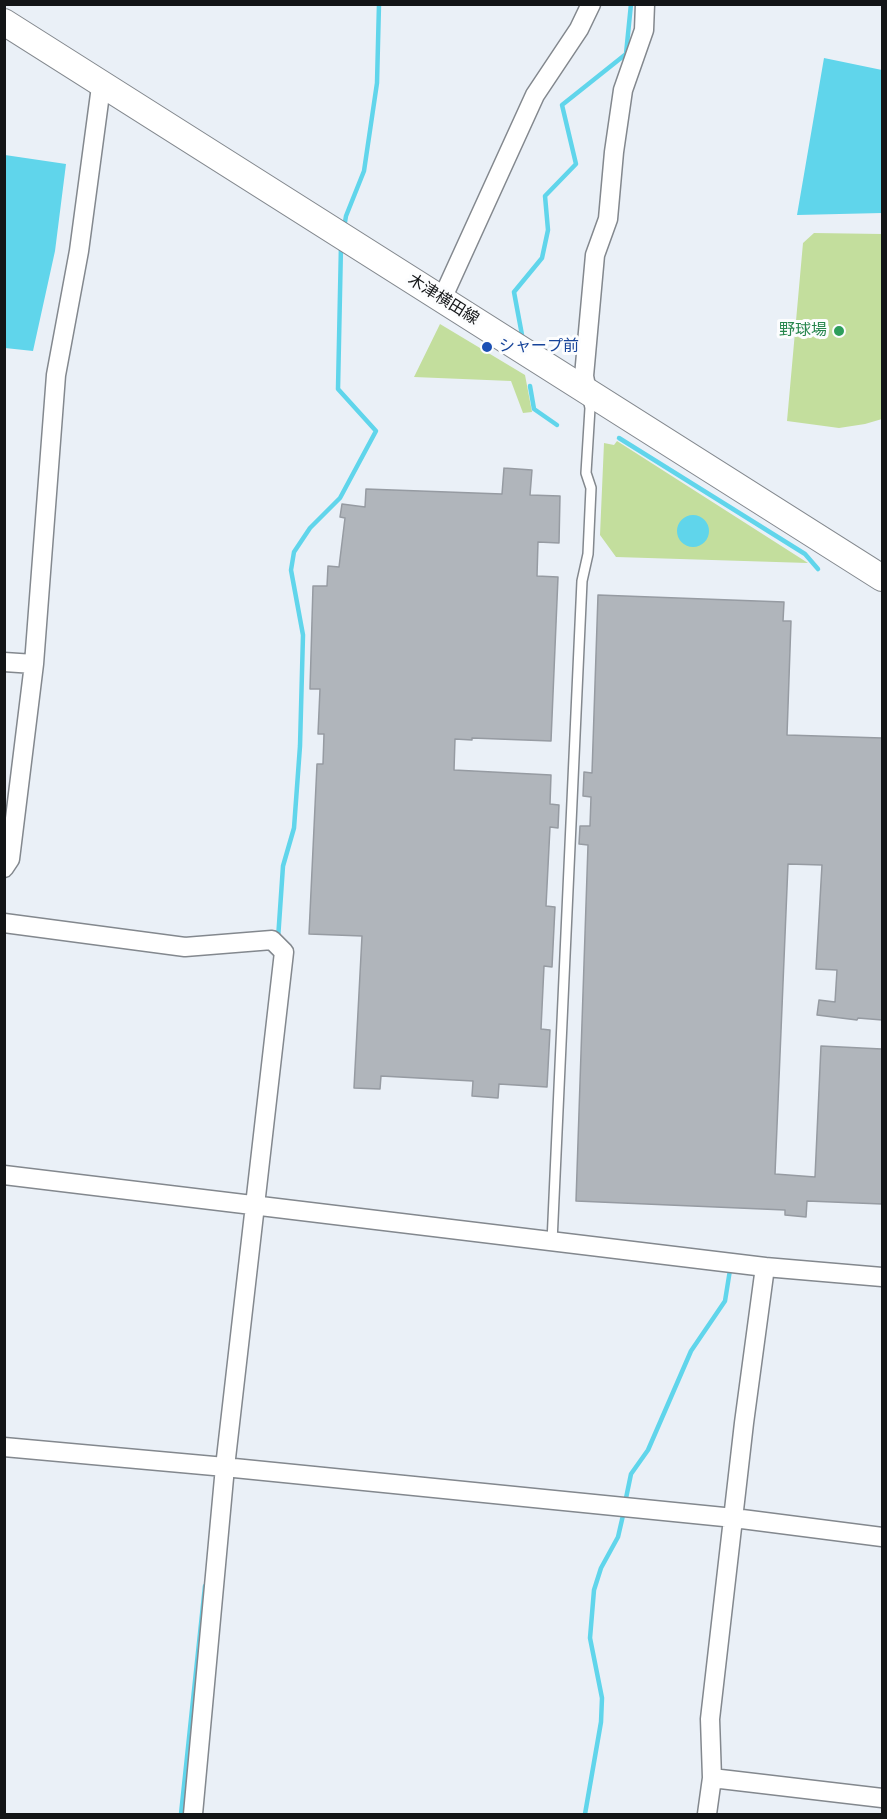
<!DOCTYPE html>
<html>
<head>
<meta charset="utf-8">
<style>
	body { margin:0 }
	#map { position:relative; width:887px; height:1819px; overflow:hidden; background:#eaf0f7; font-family:"Times New Roman",serif }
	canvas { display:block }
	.frame { position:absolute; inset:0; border:6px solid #131517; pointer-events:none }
</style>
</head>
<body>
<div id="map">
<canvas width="887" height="1819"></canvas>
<div class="frame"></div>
</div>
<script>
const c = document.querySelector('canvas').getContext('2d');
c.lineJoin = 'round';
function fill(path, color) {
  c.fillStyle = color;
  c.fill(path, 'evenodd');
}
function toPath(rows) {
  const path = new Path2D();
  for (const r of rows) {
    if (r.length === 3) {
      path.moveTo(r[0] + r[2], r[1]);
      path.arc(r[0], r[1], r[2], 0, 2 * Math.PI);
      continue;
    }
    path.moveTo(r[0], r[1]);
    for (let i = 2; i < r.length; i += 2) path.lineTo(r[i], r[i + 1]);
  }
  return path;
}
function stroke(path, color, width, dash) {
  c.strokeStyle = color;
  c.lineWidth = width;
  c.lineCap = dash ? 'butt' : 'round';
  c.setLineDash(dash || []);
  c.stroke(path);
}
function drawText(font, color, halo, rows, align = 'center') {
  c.font = font + ' "Times New Roman","Noto Sans JP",serif';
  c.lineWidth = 6;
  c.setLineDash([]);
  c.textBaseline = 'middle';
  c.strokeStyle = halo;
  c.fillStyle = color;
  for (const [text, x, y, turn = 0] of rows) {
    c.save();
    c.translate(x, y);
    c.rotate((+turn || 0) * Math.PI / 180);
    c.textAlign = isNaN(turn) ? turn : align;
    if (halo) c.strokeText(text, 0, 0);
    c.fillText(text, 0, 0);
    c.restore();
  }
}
fill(toPath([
	[814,233,882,234,882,419,865,424,839,428,787,421,803,243],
	[440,324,525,375,532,412,523,413,511,381,414,377],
	[617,441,808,563,616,557,600,535,604,443,614,445]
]), '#c3de9d');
fill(toPath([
	[824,58,882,70,882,213,797,215],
	[5,155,66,164,55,251,33,351,5,348],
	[693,531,16]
]), '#60d5eb');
stroke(toPath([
	[344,228,346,216,364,171,377,83,379,4],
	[522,335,514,292,542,258,548,230,545,196,576,164,562,105,626,54,631,4],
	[530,386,534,409,557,425],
	[619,438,805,554,818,569],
	[278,939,283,866,294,828,300,746,303,635,291,570,294,552,310,528,340,498,376,431,338,389,341,245],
	[625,1503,631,1474,648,1450,691,1351,725,1301,730,1270],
	[181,1814,205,1586],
	[585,1814,601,1722,602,1698,590,1638,594,1590,601,1568,618,1537,624,1511]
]), '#60d5eb', 4.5);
const building = toPath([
	[504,468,532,470,530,495,560,496,559,543,538,542,537,576,558,577,551,741,472,738,472,740,455,739,454,770,551,775,550,804,559,805,558,828,550,827,546,906,555,907,552,967,544,966,541,1029,550,1030,547,1087,499,1084,498,1098,472,1096,473,1081,381,1076,380,1089,354,1088,362,936,309,934,317,764,323,764,324,734,318,734,320,689,310,689,313,586,327,586,328,566,339,567,345,518,340,517,342,504,365,507,366,489,502,494,504,468],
	[598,595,784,602,783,621,791,621,787,735,882,738,882,1020,858,1018,857,1020,817,1015,819,1000,835,1002,837,970,816,969,822,865,788,864,775,1174,815,1177,821,1046,882,1049,882,1204,807,1201,806,1217,785,1215,785,1210,576,1201,588,845,579,844,580,826,590,826,591,797,583,796,584,772,592,773,598,595]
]);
fill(building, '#b0b5bb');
stroke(building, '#969ba2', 1.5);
const service = toPath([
	[552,1242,582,581,588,554,591,488,586,473,590,408,588,398]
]);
const minor = toPath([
	[442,299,535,95,579,29,591,4],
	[587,392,584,376,595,255,608,219,614,152,623,90,644,30,645,4],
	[4,662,34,664],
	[4,868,10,859,34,664,56,375,79,251,100,94,105,86],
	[4,923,185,947,272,940,284,952,225,1467,193,1814],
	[4,1175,765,1267,882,1277],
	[4,1447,214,1466,734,1518,882,1537],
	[712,1778,882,1798],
	[707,1814,712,1778,710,1719,744,1423,765,1267]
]);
const secondary = toPath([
	[4,22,882,578]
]);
stroke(service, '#83888e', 12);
stroke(minor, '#83888e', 21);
stroke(secondary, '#83888e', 28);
stroke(service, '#fff', 9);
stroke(minor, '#fff', 18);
stroke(secondary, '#fff', 26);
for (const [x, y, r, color] of [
	[839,331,6,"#2e9e5b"],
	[487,347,6,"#1a4fb4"]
]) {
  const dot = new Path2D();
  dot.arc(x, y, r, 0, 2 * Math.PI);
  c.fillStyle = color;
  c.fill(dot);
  stroke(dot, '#fcfdfe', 2);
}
drawText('16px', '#131517', '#fcfdfe', [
	["木津横田線",443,300,32]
]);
drawText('16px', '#27864d', '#fcfdfe', [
	["野球場",827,331]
], 'right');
drawText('16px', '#164399', '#fcfdfe', [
	["シャープ前",499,347]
], 'left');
</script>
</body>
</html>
